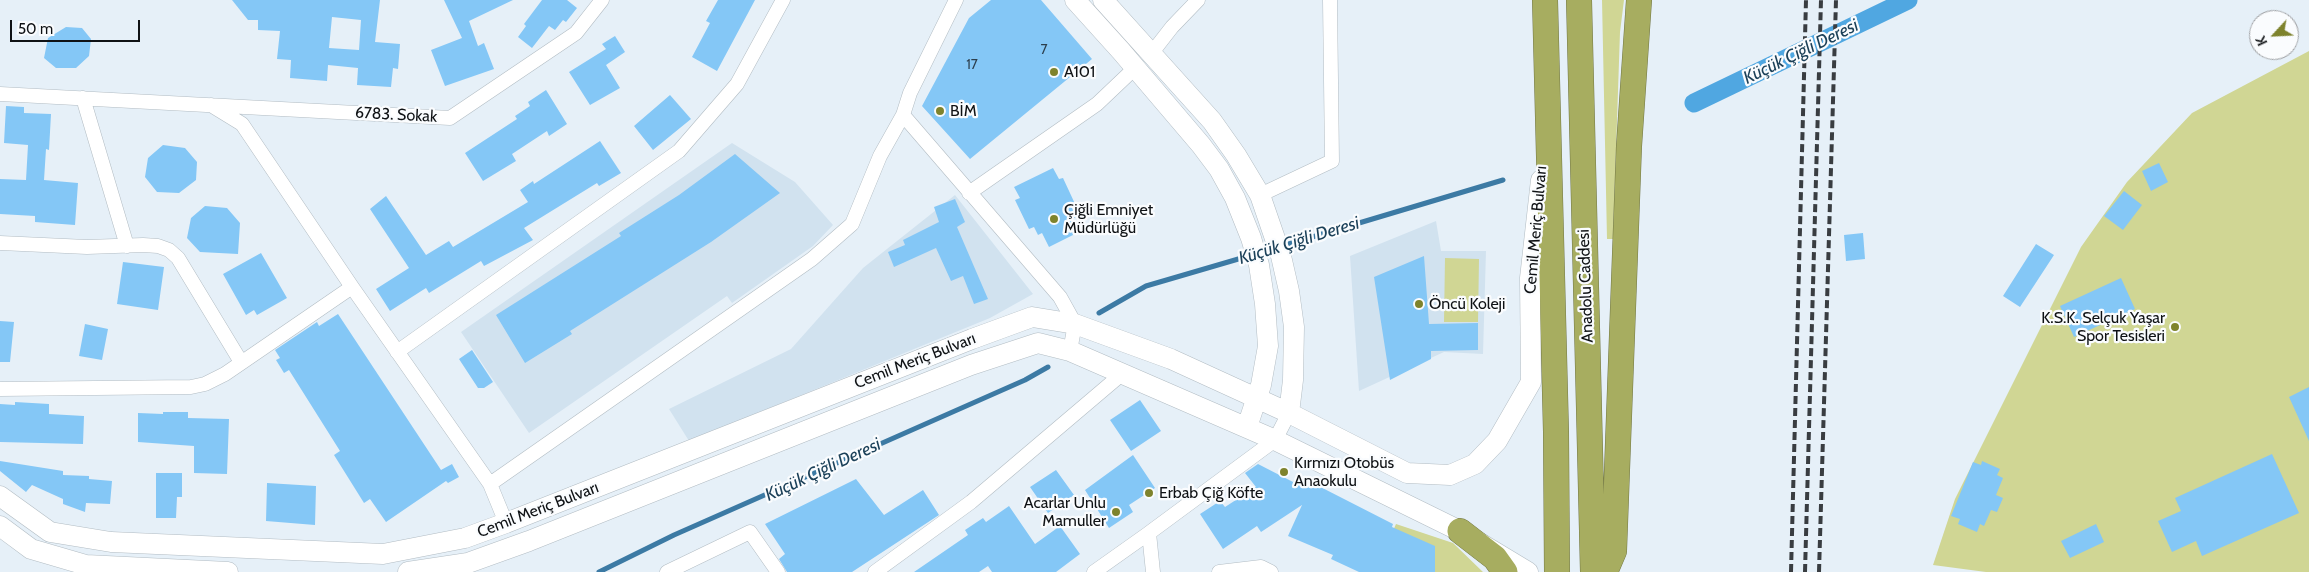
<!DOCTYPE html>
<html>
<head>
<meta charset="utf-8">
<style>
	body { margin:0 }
	#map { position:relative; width:2309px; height:572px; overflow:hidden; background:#e6f0f8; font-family:Cabin,sans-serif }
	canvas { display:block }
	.north { position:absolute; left:2249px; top:10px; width:50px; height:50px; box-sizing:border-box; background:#fafcfe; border:1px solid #9c9ea1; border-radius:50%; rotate:245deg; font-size:14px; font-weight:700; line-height:20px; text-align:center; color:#0f1215 }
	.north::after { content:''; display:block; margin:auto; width:18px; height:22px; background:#7e832d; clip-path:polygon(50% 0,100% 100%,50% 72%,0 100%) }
	.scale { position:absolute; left:10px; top:20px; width:130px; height:22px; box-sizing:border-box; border:2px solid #0f1215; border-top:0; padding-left:6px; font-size:15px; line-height:18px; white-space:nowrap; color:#0f1215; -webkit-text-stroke:4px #fafcfe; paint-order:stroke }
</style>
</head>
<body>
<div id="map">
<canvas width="2309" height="572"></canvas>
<div class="north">K</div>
<div class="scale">50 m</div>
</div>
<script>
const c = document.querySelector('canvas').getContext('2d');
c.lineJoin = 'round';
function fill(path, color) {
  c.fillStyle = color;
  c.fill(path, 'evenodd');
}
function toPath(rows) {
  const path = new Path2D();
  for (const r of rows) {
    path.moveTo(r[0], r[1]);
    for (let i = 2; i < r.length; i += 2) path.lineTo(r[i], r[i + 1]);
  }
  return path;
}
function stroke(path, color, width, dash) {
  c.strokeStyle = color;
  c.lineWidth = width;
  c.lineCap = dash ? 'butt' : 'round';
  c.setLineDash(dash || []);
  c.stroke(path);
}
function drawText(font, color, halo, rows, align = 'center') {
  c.font = font + ' Cabin,sans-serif';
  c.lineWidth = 4.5;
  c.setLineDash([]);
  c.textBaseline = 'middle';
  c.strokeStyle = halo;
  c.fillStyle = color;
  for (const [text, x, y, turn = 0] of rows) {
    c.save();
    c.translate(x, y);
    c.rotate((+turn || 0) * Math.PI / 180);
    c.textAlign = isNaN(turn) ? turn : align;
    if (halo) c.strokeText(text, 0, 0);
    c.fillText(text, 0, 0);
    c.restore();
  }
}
fill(toPath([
	[732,143,795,182,833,225,813,246,732,303,727,296,529,433,461,332],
	[955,195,1033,294,990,318,689,441,669,409,791,349,863,268],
	[1436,221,1441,251,1486,251,1483,354,1444,352,1359,391,1350,256]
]), '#d1e2ef');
fill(toPath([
	[1602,0,1624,0,1620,32,1613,239,1607,239],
	[2309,51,2309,572,1986,572,1933,565,1955,499,2081,247,2127,182,2192,113],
	[1445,258,1479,259,1478,322,1444,322],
	[1396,524,1453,543,1483,572,1375,572]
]), '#d0d694');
stroke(toPath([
	[1282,246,1503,180],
	[1099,313,1146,286,1252,255],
	[599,572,674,535,1025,380,1048,367]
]), '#3c7aa4', 5);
stroke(toPath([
	[1694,103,1908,0]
]), '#50a7e1', 19);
fill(toPath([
	[232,0,380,0,375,42,400,44,398,69,393,68,391,87,357,85,358,68,328,65,327,81,290,78,291,60,277,59,280,31,258,30,258,20,248,20],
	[332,17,361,20,359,50,329,48],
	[444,0,513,0,469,21,478,46,484,43,494,69,445,86,431,50,462,38],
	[542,0,567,0,577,8,566,22,563,20,555,30,549,26,532,48,518,37,526,26,524,24],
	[718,0,755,0,717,71,692,57,710,23,706,21],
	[991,0,1041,0,1092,59,970,159,922,106,969,18],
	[66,27,82,28,91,39,89,56,76,68,56,68,44,58,48,38],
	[615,36,625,52,606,65,620,88,590,105,569,72,606,49,602,44],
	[546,90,567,124,549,136,547,131,512,154,516,161,483,181,465,153,517,119,515,116,530,106,528,102],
	[670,95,691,119,653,150,634,126],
	[6,106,24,107,24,113,51,114,49,150,46,149,44,180,78,183,75,225,35,222,35,216,0,214,0,179,26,180,28,145,4,143],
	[600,141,621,173,599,186,597,183,524,228,533,240,484,266,481,261,429,293,426,288,390,311,376,289,409,268,370,209,386,196,426,255,449,241,453,247,528,202,520,190,533,181,534,184],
	[163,145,185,148,197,162,196,180,179,193,157,192,145,177,148,158],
	[735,154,780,193,711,242,570,331,572,334,525,363,496,315,621,236,619,233,679,195],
	[2159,163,2168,182,2151,191,2142,171],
	[1053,168,1059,179,1063,178,1076,206,1072,208,1076,217,1072,219,1079,232,1049,247,1042,233,1038,235,1034,227,1029,229,1015,200,1020,198,1014,187],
	[2124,191,2142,205,2123,230,2104,216],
	[955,199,965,222,957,227,988,299,974,304,963,276,951,281,936,248,894,267,888,252,905,245,903,240,939,222,934,207],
	[205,206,227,208,240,223,238,254,200,252,187,238,191,218],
	[1863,233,1865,259,1846,261,1844,235],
	[2036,244,2054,255,2020,307,2003,296],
	[261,253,287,298,257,315,254,310,246,315,223,274],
	[1424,256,1429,324,1478,323,1478,350,1431,351,1431,359,1390,380,1374,277],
	[123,262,164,267,158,310,117,304],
	[2121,278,2135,309,2074,337,2060,306],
	[338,314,441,470,452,464,459,477,448,483,446,481,386,522,370,499,364,503,334,455,340,451,289,370,284,373,276,360,280,358,275,350,317,322,319,326],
	[0,321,14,322,10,362,0,362],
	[85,324,108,329,102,360,79,356],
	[472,350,493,382,484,388,478,388,459,359],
	[2309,387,2309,441,2289,397],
	[1140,400,1161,431,1131,451,1110,420],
	[15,402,49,404,49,414,84,416,83,444,0,442,0,404,15,405],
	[163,412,188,412,188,418,229,419,227,474,194,473,194,446,138,442,138,413,163,414],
	[2272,454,2299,513,2202,556,2196,541,2172,552,2158,521,2181,511,2175,498],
	[1133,455,1155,488,1129,505,1133,512,1109,528,1085,490],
	[0,461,63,471,63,475,89,476,89,479,112,481,110,504,86,503,85,512,63,504,63,499,32,485,26,492,0,471],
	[1982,461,2000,469,1997,475,2003,478,1996,495,2003,498,1997,512,1991,510,1984,526,1980,524,1977,532,1958,524,1960,519,1951,516,1973,462,1981,465],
	[1258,464,1293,482,1297,475,1393,524,1392,527,1435,546,1435,572,1359,572,1331,559,1333,555,1288,536,1302,505,1261,532,1257,526,1223,549,1200,514,1220,501,1225,507,1256,487,1245,473],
	[1056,470,1074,495,1048,513,1030,487],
	[156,473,182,473,182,497,177,497,176,518,156,518],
	[856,479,884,515,923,490,939,515,852,572,787,572,779,559,785,554,765,524],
	[267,483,316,486,315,525,266,521],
	[1009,506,1035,544,1060,526,1080,554,1056,572,992,572,988,566,979,572,914,572,968,535,965,530,983,518,986,522],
	[2096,524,2104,542,2070,558,2061,541]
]), '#84c7f6');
const street = toPath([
	[956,0,910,93,903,115,1060,297,1075,324,1070,351],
	[1151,54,1172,27,1198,0],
	[0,94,450,118,576,33,602,0],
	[83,98,127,246],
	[211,105,242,124,352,287,490,484,506,523],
	[969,193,1097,104,1136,67],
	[1260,195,1332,161,1330,0],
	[0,243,87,247,143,245,158,246,169,250,178,258,241,362],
	[397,352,679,151,737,84,783,0],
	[0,389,191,387,205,384,225,374,352,287],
	[490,484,812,259,852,224,880,156,903,115],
	[667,572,750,532,778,572],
	[875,572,971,502,1123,373],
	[1094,572,1149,533],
	[1153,572,1149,533,1275,440,1289,413],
	[1219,572,1261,567,1271,572]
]);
const secondary = toPath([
	[1075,0,1121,51,1201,145,1219,169,1235,198,1251,238,1259,265,1265,304,1268,346,1261,385,1247,427],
	[1103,0,1212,121,1236,155,1260,195,1281,256,1289,291,1294,327,1293,380,1289,413],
	[0,496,50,532,111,542,383,554,465,538,506,523,972,339,1032,317,1075,324,1171,359,1289,413,1407,473,1450,475,1475,464,1497,441,1531,382,1530,278,1541,180],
	[0,526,31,549,86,565,228,572],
	[408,572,468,563,529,541,971,365,1038,343,1070,351,1275,440,1460,531,1528,572]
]);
const highway = toPath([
	[1545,0,1556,432,1557,572],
	[1579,0,1593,572],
	[1460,531,1495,558,1505,572],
	[1605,572,1614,551,1629,146,1639,0]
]);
stroke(street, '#b2bcc3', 15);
stroke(secondary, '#b2bcc3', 21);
stroke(highway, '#727746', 26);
stroke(street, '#fff', 14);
stroke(secondary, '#fff', 20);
stroke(highway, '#a7ad60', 25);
stroke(toPath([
	[1791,572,1806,0],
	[1805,572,1821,0],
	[1819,572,1836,0]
]), '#393d41', 4, [8, 4]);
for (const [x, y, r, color] of [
	[1054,72,5,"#7e832d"],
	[940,111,5,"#7e832d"],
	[1054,219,5,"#7e832d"],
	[1419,304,5,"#7e832d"],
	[2175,327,5,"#7e832d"],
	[1284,472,5,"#7e832d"],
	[1149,493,5,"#7e832d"],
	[1116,512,5,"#7e832d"]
]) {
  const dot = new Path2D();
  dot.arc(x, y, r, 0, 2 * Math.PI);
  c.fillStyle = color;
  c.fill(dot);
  stroke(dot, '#fafcfe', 2);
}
drawText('14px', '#2c3f4d', null, [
	["7",1044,50],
	["17",972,65]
]);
drawText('16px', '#0f1215', '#fafcfe', [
	["A101",1064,72],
	["BİM",950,111],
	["Çiğli Emniyet",1064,210],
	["Müdürlüğü",1064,228],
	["Öncü Koleji",1429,304],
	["K.S.K. Selçuk Yaşar",2165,318,"right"],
	["Spor Tesisleri",2165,336,"right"],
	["Kırmızı Otobüs",1294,463],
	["Anaokulu",1294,481],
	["Erbab Çiğ Köfte",1159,493],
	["Acarlar Unlu",1106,503,"right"],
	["Mamuller",1106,521,"right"]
], 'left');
drawText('16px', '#0f1215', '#fafcfe', [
	["6783. Sokak",396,115,3],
	["Cemil Meriç Bulvarı",1536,230,-85],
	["Anadolu Caddesi",1586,286,-92],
	["Cemil Meriç Bulvarı",915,361,-21],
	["Cemil Meriç Bulvarı",538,510,-21]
]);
drawText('italic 18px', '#1c4159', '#fafcfe', [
	["Küçük Çiğli Deresi",1801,52,-26],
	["Küçük Çiğli Deresi",1299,241,-17],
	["Küçük Çiğli Deresi",823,470,-25]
]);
</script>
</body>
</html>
